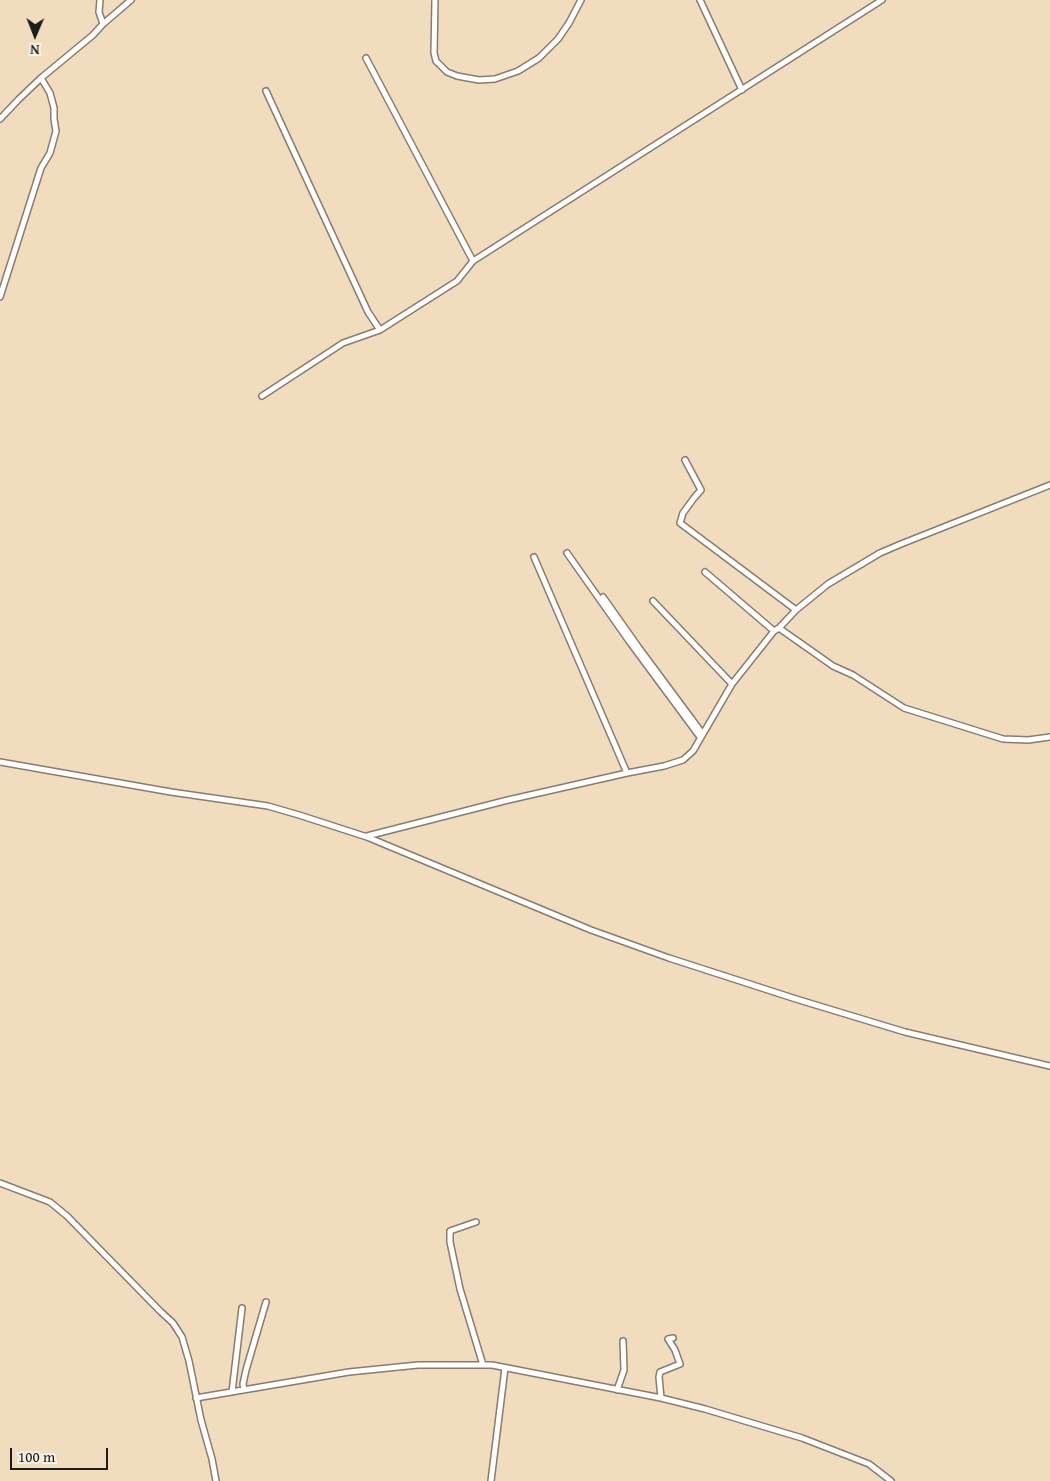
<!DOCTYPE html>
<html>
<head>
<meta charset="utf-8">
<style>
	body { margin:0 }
	#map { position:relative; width:1050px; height:1481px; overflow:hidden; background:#f2dcbe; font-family:"Gentium Book Plus",serif }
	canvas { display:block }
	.north { position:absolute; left:10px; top:10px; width:50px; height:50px; -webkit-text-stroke:4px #f7f3e8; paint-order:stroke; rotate:181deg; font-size:14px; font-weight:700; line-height:20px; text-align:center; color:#1c1c1c }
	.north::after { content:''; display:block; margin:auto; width:18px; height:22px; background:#1c1c1c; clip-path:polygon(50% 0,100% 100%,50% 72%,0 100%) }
	.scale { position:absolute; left:10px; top:1448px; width:98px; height:22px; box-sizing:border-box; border:2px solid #1c1c1c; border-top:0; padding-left:6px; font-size:15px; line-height:18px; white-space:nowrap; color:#1c1c1c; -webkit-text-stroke:4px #f7f3e8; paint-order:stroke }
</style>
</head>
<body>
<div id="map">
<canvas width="1050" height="1481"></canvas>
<div class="north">N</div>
<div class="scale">100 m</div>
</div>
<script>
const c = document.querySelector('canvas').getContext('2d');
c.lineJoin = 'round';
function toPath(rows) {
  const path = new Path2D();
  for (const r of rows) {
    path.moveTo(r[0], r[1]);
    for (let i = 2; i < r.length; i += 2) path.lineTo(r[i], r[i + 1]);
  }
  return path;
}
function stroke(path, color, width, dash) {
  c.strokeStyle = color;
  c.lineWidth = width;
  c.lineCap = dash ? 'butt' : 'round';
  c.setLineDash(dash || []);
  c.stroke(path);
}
const street = toPath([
	[100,0,99,12,103,24],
	[435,0,434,53,436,61,447,72,457,76,479,80,495,79,518,71,539,58,558,39,569,23,581,0],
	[700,0,742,90],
	[366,58,473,261],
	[266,91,368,312,380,330],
	[0,119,19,99,41,78,93,35,103,24,131,0],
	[0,297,41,168,50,153,56,131,54,119,54,108,50,93,41,78],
	[262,396,343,343,380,330,457,281,473,261,882,0],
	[685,460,701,490,694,498,683,513,680,523,796,610],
	[567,553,629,641,700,737],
	[534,557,627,773],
	[705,572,774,631],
	[603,597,639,648,702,733],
	[653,601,732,684],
	[779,628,833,666,853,675,904,708,1003,739,1028,740,1050,737],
	[0,762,171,792,268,806,299,815,367,837,591,930,669,958,796,999,905,1032,1050,1066],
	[367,836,508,800,627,773,664,766,683,760,693,751,732,684,774,631,779,628,796,610,828,584,880,553,901,544,1050,485],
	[0,1183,50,1202,67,1216,160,1311,173,1323,182,1337,189,1361,201,1420,212,1459,216,1481],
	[476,1222,450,1231,450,1242,460,1289,483,1365],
	[244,1390,243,1384,246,1370,266,1302],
	[617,1390,624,1370,623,1341],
	[232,1392,242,1308],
	[196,1398,349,1372,418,1365,492,1365,661,1398,705,1409,802,1438,869,1464,891,1481],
	[661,1398,659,1377,660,1372,680,1364,675,1350,668,1339,673,1338],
	[491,1481,505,1368]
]);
stroke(street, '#877c6d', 8);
stroke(street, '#fff', 5);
</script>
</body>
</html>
